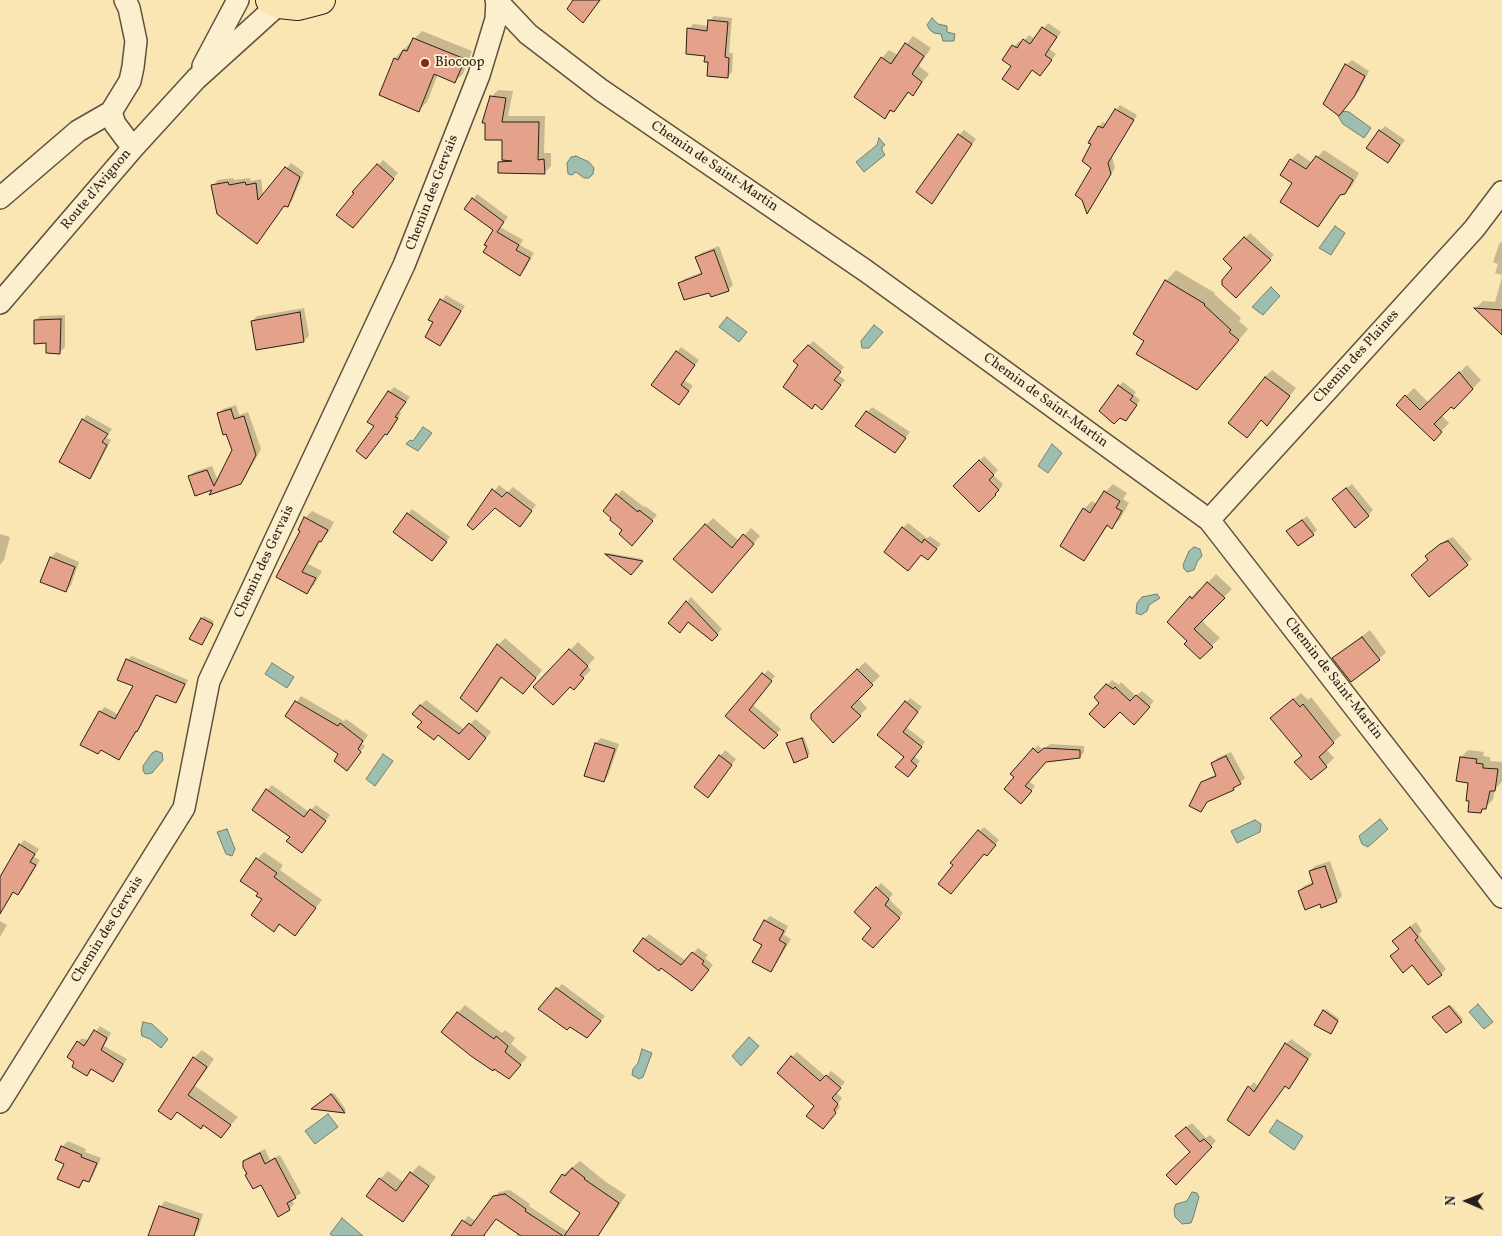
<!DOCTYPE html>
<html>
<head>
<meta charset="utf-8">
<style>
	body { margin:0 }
	#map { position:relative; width:1502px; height:1236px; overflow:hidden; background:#fae6b3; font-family:Vollkorn,serif }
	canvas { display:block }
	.north { position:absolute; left:1442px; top:1176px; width:50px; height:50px; -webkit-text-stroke:4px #fcefce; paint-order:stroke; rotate:271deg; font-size:14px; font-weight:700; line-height:20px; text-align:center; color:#2b1f19 }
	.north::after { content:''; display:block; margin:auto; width:18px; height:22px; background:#2b1f19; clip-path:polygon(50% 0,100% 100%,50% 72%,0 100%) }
</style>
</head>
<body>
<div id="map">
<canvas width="1502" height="1236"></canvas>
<div class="north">N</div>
</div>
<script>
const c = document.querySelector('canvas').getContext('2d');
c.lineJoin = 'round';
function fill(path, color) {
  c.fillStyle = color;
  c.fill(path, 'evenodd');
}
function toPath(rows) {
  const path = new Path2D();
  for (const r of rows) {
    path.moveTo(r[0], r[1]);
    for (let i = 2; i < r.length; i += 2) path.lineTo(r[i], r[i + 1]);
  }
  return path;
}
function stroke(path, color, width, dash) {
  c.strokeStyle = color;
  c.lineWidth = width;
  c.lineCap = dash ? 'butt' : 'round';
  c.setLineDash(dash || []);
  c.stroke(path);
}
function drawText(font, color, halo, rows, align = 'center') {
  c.font = font + ' Vollkorn,serif';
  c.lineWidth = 4;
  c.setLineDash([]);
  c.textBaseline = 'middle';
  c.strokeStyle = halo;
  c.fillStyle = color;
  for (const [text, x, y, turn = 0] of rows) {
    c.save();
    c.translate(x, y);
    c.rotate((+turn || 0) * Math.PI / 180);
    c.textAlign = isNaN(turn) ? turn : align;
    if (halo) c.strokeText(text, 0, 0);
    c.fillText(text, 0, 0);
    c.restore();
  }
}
const water = toPath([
	[932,18,938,24,947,26,947,32,955,34,954,41,943,41,941,34,934,33,930,30,927,25,932,18],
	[1341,111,1349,112,1371,128,1364,138,1343,124,1338,116,1341,111],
	[879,138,885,145,882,147,882,150,885,155,864,172,856,162,877,145,879,138],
	[576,156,589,162,594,168,593,174,589,178,584,178,576,172,572,175,568,174,567,163,571,157,576,156],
	[1335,226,1345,233,1331,255,1319,248,1335,226],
	[1271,287,1280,296,1263,315,1252,307,1271,287],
	[727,317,747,332,739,342,719,327,727,317],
	[874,325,883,332,869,348,862,348,861,341,874,325],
	[423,427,432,433,418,451,406,444,410,440,413,441,423,427],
	[1052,444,1062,453,1048,473,1038,466,1052,444],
	[1194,547,1200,549,1202,556,1197,562,1194,570,1187,572,1184,569,1183,565,1189,551,1194,547],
	[1157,594,1160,598,1149,605,1147,611,1141,615,1136,613,1137,603,1142,597,1157,594],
	[272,663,294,677,287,688,265,674,272,663],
	[156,751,162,753,163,760,152,773,145,774,143,770,143,766,152,753,156,751],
	[383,754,393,761,375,786,366,779,383,754],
	[1380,819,1388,829,1368,847,1362,844,1359,836,1380,819],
	[1255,820,1261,824,1260,832,1237,843,1231,831,1255,820],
	[227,829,235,849,232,856,226,854,217,832,227,829],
	[1478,1004,1493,1022,1484,1029,1469,1012,1478,1004],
	[143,1022,152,1024,168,1039,161,1048,150,1039,142,1036,141,1031,143,1022],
	[749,1037,759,1046,741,1066,732,1056,749,1037],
	[642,1049,652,1053,643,1077,639,1079,632,1075,633,1069,638,1063,642,1049],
	[328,1114,338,1127,315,1144,305,1131,328,1114],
	[1277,1120,1303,1136,1294,1150,1269,1132,1277,1120],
	[1192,1192,1197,1193,1199,1197,1193,1218,1191,1223,1182,1224,1175,1217,1174,1209,1176,1204,1187,1201,1192,1192],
	[342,1218,363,1236,333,1236,330,1234,342,1218]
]);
fill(water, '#9ebfaf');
stroke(water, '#707f73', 1);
fill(toPath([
	[575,0,601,0,583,21],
	[714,16,732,18,729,53,733,53,732,72,727,77,709,61,689,29,693,24,709,26,709,21],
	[1048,23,1061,32,1049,49,1056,54,1045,69,1033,69,1018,89,1012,66,1004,59,1019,41,1022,43,1029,35,1035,39],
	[422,31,472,51,463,74,455,81,438,74,427,102,419,110,381,94,395,58],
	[913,36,931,48,919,66,929,74,913,94,909,92,901,103,884,117,882,58,889,50,898,55],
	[1352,60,1369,71,1359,91,1344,109,1346,65],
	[498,90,513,91,508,116,545,116,544,153,551,153,551,166,545,172,499,163,504,158,503,139,491,97],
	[1120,105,1137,115,1112,157,1115,168,1088,212,1093,168,1093,144,1090,142,1099,126,1103,122,1107,124],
	[1385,126,1405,140,1388,162,1380,131],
	[964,130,976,139,932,202,959,135],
	[1324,150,1359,173,1352,186,1345,193,1342,193,1324,219,1318,226,1293,182,1281,175,1291,160,1298,153,1312,163],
	[383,160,398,173,357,222,355,193,354,192],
	[291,163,304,172,292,201,287,206,285,205,257,243,213,185,218,180,233,178,234,180,250,178,251,181,261,179,263,196],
	[477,194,508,217,500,227,523,240,520,245,534,253,525,269,520,274,495,230,473,199],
	[1250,233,1274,255,1236,296,1234,268,1225,259],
	[1502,241,1502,275,1495,273,1498,264,1493,262,1499,244],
	[719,246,733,285,728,290,710,291,679,284,684,279,702,272,696,258,701,253],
	[1176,270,1215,293,1214,294,1241,318,1239,321,1248,329,1197,389,1146,340,1166,281],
	[1502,277,1502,333,1476,308,1483,301,1495,302],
	[446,295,465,306,445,340,440,345,435,322,442,300],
	[304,308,309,336,304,341,252,321,257,316],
	[65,315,65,347,60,352,47,342,35,321,40,316],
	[813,341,844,367,838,375,845,380,826,403,800,364,795,361],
	[681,347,699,360,684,380,693,386,679,404,677,352],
	[1467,365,1481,380,1454,408,1451,405,1441,415,1449,423,1434,439,1397,405,1414,388,1429,403],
	[1272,370,1296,388,1267,424,1262,419,1247,436,1265,377],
	[1123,382,1136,392,1134,395,1140,400,1130,415,1119,386],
	[394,387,410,397,399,412,401,413,392,429,387,434,375,426,389,392],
	[236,405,239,415,248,412,261,449,245,478,240,483,214,488,190,476,194,472,212,466,218,481,234,450,218,414,223,409],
	[872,407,910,432,895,451,867,412],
	[87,415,112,429,106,437,111,440,94,473,90,478,83,419],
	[984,456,998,470,993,475,1003,484,1000,489,979,510,955,486],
	[1113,484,1127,493,1123,499,1129,503,1120,519,1112,527,1108,525,1091,551,1083,559,1084,509,1092,501,1097,504,1105,492],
	[1352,484,1373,510,1368,515,1338,494],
	[499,485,508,492,513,487,536,505,525,520,495,506,469,525],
	[622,490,644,507,645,506,657,515,637,539,624,530,613,518,604,511],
	[412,509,450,537,432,560,394,532],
	[312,511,334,522,328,533,321,540,308,564,322,571,314,585,307,592,277,576,302,530,305,518],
	[1307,516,1317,530,1313,534,1292,527],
	[713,518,739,541,751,528,760,536,719,584,706,525],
	[908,523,927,538,930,536,941,544,932,554,903,528],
	[0,534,10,537,4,560,0,565],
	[1453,537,1472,559,1429,595,1431,552,1446,540],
	[56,552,79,562,71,585,66,591,51,557],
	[608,553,643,559,631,573,606,554],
	[1216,574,1232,589,1201,620,1220,638,1200,657,1189,641,1168,622,1199,589,1200,591],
	[691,597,722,629,712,640,688,621,687,602],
	[204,616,214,621,202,644,202,619],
	[1370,630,1386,652,1379,659,1334,658],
	[505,638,542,670,530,686,503,676,484,704,477,711,462,698,498,645],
	[578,642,595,658,587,666,591,670,581,680,570,685,535,687],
	[132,656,188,680,180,697,176,702,157,694,141,726,118,759,102,749,82,744,100,711,105,707,119,715,135,685,127,660],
	[865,662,880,676,858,698,867,708,834,741,812,714],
	[768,670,775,676,752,704,781,729,764,747,727,716],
	[1112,680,1119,685,1121,682,1136,696,1142,691,1154,701,1134,723,1120,710,1101,703,1095,697],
	[1301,693,1308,700,1311,697,1341,735,1326,749,1334,758,1326,766,1303,755,1279,711],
	[301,696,344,721,346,719,368,735,362,744,365,746,347,769,340,754,287,716],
	[910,698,922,707,906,727,925,742,914,756,920,761,912,771,906,757,879,735],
	[426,700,465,730,475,719,491,732,474,753,423,721,420,706],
	[804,737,810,754,794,761,788,744],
	[601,738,619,744,608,776,603,781,596,743],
	[1050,744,1084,746,1084,752,1080,757,1046,761,1029,781,1035,786,1025,798,1016,777,1012,774,1038,745,1043,750],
	[725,750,736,759,708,796,696,787],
	[1468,750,1484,752,1483,756,1490,757,1490,761,1502,762,1502,782,1495,789,1493,800,1480,812,1461,757],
	[1231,752,1245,778,1233,789,1209,800,1201,810,1202,783,1208,778,1217,774,1212,763,1217,758],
	[272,785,309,812,316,805,330,815,302,851,291,837,267,790],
	[984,827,999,840,991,850,979,831],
	[24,840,39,849,34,857,40,860,23,889,18,893,14,891,8,898,0,894,0,879,20,845],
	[264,852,283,865,280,870,322,900,295,934,281,924,274,930,260,893,257,859],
	[1330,861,1342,896,1337,901,1321,903,1299,891,1304,886,1313,882,1310,871,1315,866],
	[881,883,893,894,889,899,903,913,877,942,873,928,877,888],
	[770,916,788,926,784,935,791,939,775,966,770,971,764,944,765,921],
	[0,921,7,925,0,937],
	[1416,922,1422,931,1419,934,1446,969,1441,974,1400,948,1399,936],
	[649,934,686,961,698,948,708,955,705,958,713,965,697,985,644,939],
	[562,984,605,1016,592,1032,557,989],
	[465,1005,502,1033,505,1030,515,1038,511,1044,527,1057,516,1070,458,1013],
	[1451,1005,1463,1019,1461,1021,1436,1015],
	[1326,1009,1339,1019,1331,1033,1324,1011],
	[100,1026,111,1033,104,1046,127,1059,117,1076,112,1081,92,1068,86,1074,78,1042,82,1038,89,1041],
	[1291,1039,1312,1054,1294,1082,1289,1087,1286,1085,1253,1129,1249,1087,1254,1082,1259,1087,1286,1044],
	[202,1050,214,1059,195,1086,238,1117,221,1136,204,1124,178,1111,171,1119,194,1058],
	[797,1052,826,1077,831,1071,845,1082,836,1092,842,1098,838,1104,840,1107,828,1123,816,1106,792,1057],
	[334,1093,346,1110,344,1112,314,1109],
	[1192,1123,1206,1138,1210,1135,1216,1141,1176,1183,1191,1152,1181,1131],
	[68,1141,86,1149,85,1152,101,1158,93,1176,88,1181,85,1180,79,1186,66,1164,57,1159,62,1147],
	[265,1149,270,1160,280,1155,301,1193,292,1199,294,1204,289,1209,262,1183,248,1174,244,1162,249,1157],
	[580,1161,606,1182,626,1195,609,1221,602,1228,581,1213,563,1175],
	[419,1165,436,1177,411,1212,403,1220,380,1179,388,1171,403,1182],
	[510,1190,530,1204,529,1206,574,1236,516,1236,518,1233,496,1218,483,1236,452,1236,468,1216,476,1221,499,1192],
	[165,1201,203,1214,198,1230,193,1235,149,1236,160,1207]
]), '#0003');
const building = toPath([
	[573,0,600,0,583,23,567,9,573,0],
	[708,20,728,22,725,57,729,58,728,78,707,76,708,62,704,62,705,56,686,54,687,28,707,31,708,20],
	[1042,27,1057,37,1045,55,1052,60,1040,76,1032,70,1018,90,1002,79,1011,66,1002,60,1012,45,1017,48,1023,39,1030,44,1042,27],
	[413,38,465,59,455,83,434,74,419,112,379,95,394,58,398,60,403,50,407,51,413,38],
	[905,43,924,56,912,74,922,82,913,96,908,92,894,112,890,110,885,119,854,97,881,57,891,64,905,43],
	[1345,64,1365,76,1354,97,1339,116,1323,104,1345,64],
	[490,96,506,98,502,122,539,122,538,160,544,159,545,174,498,173,498,162,512,161,502,160,502,140,485,140,485,123,482,123,490,96],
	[1115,109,1134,120,1108,163,1111,174,1087,214,1082,200,1075,195,1091,168,1082,161,1091,144,1088,143,1098,126,1103,128,1115,109],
	[1379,130,1400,145,1388,163,1366,148,1379,130],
	[958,134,972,144,932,204,916,192,958,134],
	[1316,156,1353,180,1345,194,1340,195,1318,227,1280,202,1292,183,1280,175,1290,159,1306,169,1316,156],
	[377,164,394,179,353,228,336,215,354,193,352,192,377,164],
	[285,167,300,177,288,207,284,206,257,244,217,214,211,185,228,182,229,185,245,182,246,185,256,183,258,200,285,167],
	[472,198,504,222,497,232,519,245,516,250,530,258,520,276,483,252,487,246,484,245,493,230,464,209,472,198],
	[1244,237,1271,260,1236,298,1222,285,1222,280,1232,268,1223,259,1244,237],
	[714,250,729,291,711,297,709,293,684,300,678,283,702,274,695,257,714,250],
	[1165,280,1205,304,1204,305,1231,330,1229,332,1239,340,1197,390,1136,354,1144,341,1133,334,1165,280],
	[440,299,461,311,440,346,425,337,433,322,428,320,440,299],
	[1474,308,1502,310,1502,335,1474,308],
	[300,312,304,342,256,350,251,321,300,312],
	[61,319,60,354,46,353,46,343,34,344,34,320,61,319],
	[808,345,841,372,834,380,841,385,822,410,815,404,812,409,783,387,798,365,793,361,808,345],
	[676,351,695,365,681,385,689,391,679,405,651,385,676,351],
	[1459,372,1473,389,1454,409,1451,407,1434,424,1442,432,1434,441,1396,405,1405,395,1420,410,1459,372],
	[1265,377,1290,396,1267,426,1261,420,1247,438,1228,423,1265,377],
	[1118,385,1133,396,1130,400,1137,405,1126,421,1120,418,1114,424,1099,411,1118,385],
	[388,391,406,402,395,417,398,418,387,435,385,434,366,459,356,451,374,426,367,422,388,391],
	[231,409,234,419,244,416,256,455,241,484,209,495,212,490,195,496,188,476,207,470,214,486,232,450,226,434,223,435,217,413,231,409],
	[866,411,906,438,895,453,855,426,866,411],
	[82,419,108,434,102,442,107,445,90,479,59,462,82,419],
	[979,460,994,475,989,480,999,490,995,494,996,495,979,512,953,486,979,460],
	[1346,488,1369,516,1355,528,1332,499,1346,488],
	[492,489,502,497,507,492,532,511,520,527,495,508,473,530,467,525,492,489],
	[1104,491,1120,501,1116,508,1122,511,1112,529,1107,525,1084,561,1060,546,1083,508,1090,513,1104,491],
	[616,494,638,512,639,510,653,521,632,546,619,534,622,530,610,520,611,518,603,511,616,494],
	[407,513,447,542,432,561,393,532,407,513],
	[304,517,328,530,321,542,319,541,302,572,316,578,307,594,276,577,300,531,298,530,304,517],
	[1302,520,1314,535,1298,546,1286,531,1302,520],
	[705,524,732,548,743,534,754,544,712,593,673,559,705,524],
	[902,527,922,543,924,539,937,549,928,560,921,555,908,571,884,552,902,527],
	[1448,541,1468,565,1429,597,1411,575,1428,560,1425,556,1440,544,1448,541],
	[605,554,643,561,631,575,605,554],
	[50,557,75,567,66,592,40,582,50,557],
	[1207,582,1225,598,1194,629,1213,647,1200,659,1184,644,1187,641,1167,622,1190,596,1192,599,1207,582],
	[686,601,718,635,712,641,688,622,680,633,668,623,686,601],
	[201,618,213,624,202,645,189,639,201,618],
	[1362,637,1380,660,1351,682,1332,658,1362,637],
	[497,644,536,678,523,694,501,677,477,712,460,698,497,644],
	[569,649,588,666,580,675,584,678,574,690,570,687,553,705,533,687,569,649],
	[126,659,185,684,176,703,156,695,137,732,136,731,119,760,101,750,98,754,80,745,99,711,115,719,133,686,117,680,126,659],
	[857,669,873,685,851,707,861,716,833,743,811,719,811,714,857,669],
	[762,673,772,681,749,710,778,735,764,749,725,716,762,673],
	[1106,684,1113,689,1115,687,1130,701,1136,695,1150,707,1134,725,1120,712,1104,728,1089,714,1099,703,1094,697,1106,684],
	[1293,699,1300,707,1303,704,1334,743,1319,757,1327,767,1311,780,1294,762,1302,756,1270,718,1293,699],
	[295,701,338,726,340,723,363,741,358,749,361,752,347,771,334,761,338,754,285,716,295,701],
	[905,701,918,712,903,732,922,747,911,761,917,766,908,777,895,767,904,757,877,735,905,701],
	[420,705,459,734,469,723,486,738,469,760,438,735,434,740,417,727,422,722,412,714,420,705],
	[802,738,808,757,794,763,786,743,802,738],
	[595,743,615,749,604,782,584,776,595,743],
	[1033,748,1038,753,1044,748,1080,750,1080,758,1046,762,1025,786,1032,791,1021,804,1004,789,1014,777,1010,774,1033,748],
	[719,755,732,765,708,798,694,787,719,755],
	[1226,756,1241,784,1233,788,1234,790,1207,802,1201,812,1189,806,1201,782,1216,776,1211,763,1226,756],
	[1460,757,1477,759,1476,763,1483,764,1483,768,1498,769,1495,791,1490,791,1486,809,1482,809,1481,813,1468,812,1469,801,1466,801,1468,783,1456,781,1460,757],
	[266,789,304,817,310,809,326,821,302,853,286,841,290,837,252,810,266,789],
	[978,830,996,845,987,856,984,854,951,894,938,884,953,865,950,863,978,830],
	[19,844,35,854,30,862,36,865,18,895,13,892,0,914,0,877,19,844],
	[256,858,277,873,274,877,316,908,295,936,279,924,274,932,251,915,262,899,256,896,258,893,240,881,256,858],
	[1325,866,1337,902,1321,908,1320,904,1305,910,1298,891,1313,884,1309,871,1325,866],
	[876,887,889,899,885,905,900,918,873,948,862,939,871,928,854,912,876,887],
	[764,920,784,931,779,940,786,944,771,972,752,962,762,945,753,940,764,920],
	[1410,927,1418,937,1415,940,1442,975,1428,985,1412,965,1403,973,1390,956,1399,949,1392,941,1410,927],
	[643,938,681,965,692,952,704,961,702,964,709,970,692,991,661,968,659,971,633,951,643,938],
	[556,988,601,1021,587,1038,570,1027,567,1030,538,1009,556,988],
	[1449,1006,1462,1022,1446,1033,1432,1017,1449,1006],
	[1323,1010,1338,1021,1331,1034,1314,1025,1323,1010],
	[457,1012,494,1039,496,1036,508,1046,505,1052,521,1065,509,1079,494,1069,493,1071,471,1056,441,1032,457,1012],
	[94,1030,107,1038,101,1050,123,1064,113,1082,91,1069,87,1076,72,1067,74,1062,67,1057,77,1041,84,1046,94,1030],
	[1285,1043,1308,1059,1289,1089,1285,1086,1249,1136,1227,1120,1248,1086,1254,1092,1285,1043],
	[791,1056,820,1081,826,1075,841,1088,832,1098,838,1104,834,1110,836,1113,823,1129,806,1116,814,1106,777,1073,791,1056],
	[193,1057,207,1067,188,1095,231,1125,221,1138,203,1125,201,1129,177,1112,171,1120,158,1111,193,1057],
	[331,1094,345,1113,311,1109,331,1094],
	[1186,1127,1200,1142,1204,1139,1212,1147,1176,1185,1166,1175,1190,1152,1175,1136,1186,1127],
	[61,1146,82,1155,81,1157,97,1163,89,1182,83,1180,79,1188,57,1179,64,1164,55,1160,61,1146],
	[260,1153,265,1164,275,1158,296,1198,287,1203,290,1210,278,1217,261,1185,253,1189,245,1175,247,1174,243,1167,243,1161,260,1153],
	[572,1168,585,1178,584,1179,619,1203,598,1236,564,1236,580,1213,550,1192,562,1174,565,1176,572,1168],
	[410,1172,429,1186,403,1222,366,1196,379,1178,396,1191,410,1172],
	[505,1194,526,1209,525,1211,563,1236,521,1236,496,1219,484,1235,485,1236,451,1236,462,1220,471,1226,493,1196,505,1194],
	[159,1206,199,1219,194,1236,148,1236,159,1206]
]);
fill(building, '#e3a289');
stroke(building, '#2b1f19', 1);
const minor = toPath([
	[125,0,129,8,136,41,133,67,130,81,111,112,115,124,133,148],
	[496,0,528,34,601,90,866,271,1209,520,1502,897],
	[203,66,238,0],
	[0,198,78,131,111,112],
	[0,303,133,148,196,79,279,4],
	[1209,520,1474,229,1502,192],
	[0,1102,184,808,209,681,404,265,479,75,496,19,497,0]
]);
const primary = toPath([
	[270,0,279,4,298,6,321,0]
]);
stroke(minor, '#5f5140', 24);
stroke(primary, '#2b1f19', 30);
stroke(minor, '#fcefce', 21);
stroke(primary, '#fae6b3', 28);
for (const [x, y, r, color] of [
	[425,63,5,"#8f2418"]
]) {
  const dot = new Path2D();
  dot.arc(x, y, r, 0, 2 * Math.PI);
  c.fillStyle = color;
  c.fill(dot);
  stroke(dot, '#fcefce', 2);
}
drawText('14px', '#2b1f19', '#fcefce', [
	["Biocoop",435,63]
], 'left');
drawText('14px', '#2b1f19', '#fcefce', [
	["Chemin de Saint-Martin",714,167,34],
	["Route d'Avignon",97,190,-50],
	["Chemin des Gervais",433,193,-69],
	["Chemin des Plaines",1357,357,-48],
	["Chemin de Saint-Martin",1045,401,36],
	["Chemin des Gervais",265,562,-65],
	["Chemin de Saint-Martin",1333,679,52],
	["Chemin des Gervais",108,930,-58]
]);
</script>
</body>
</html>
